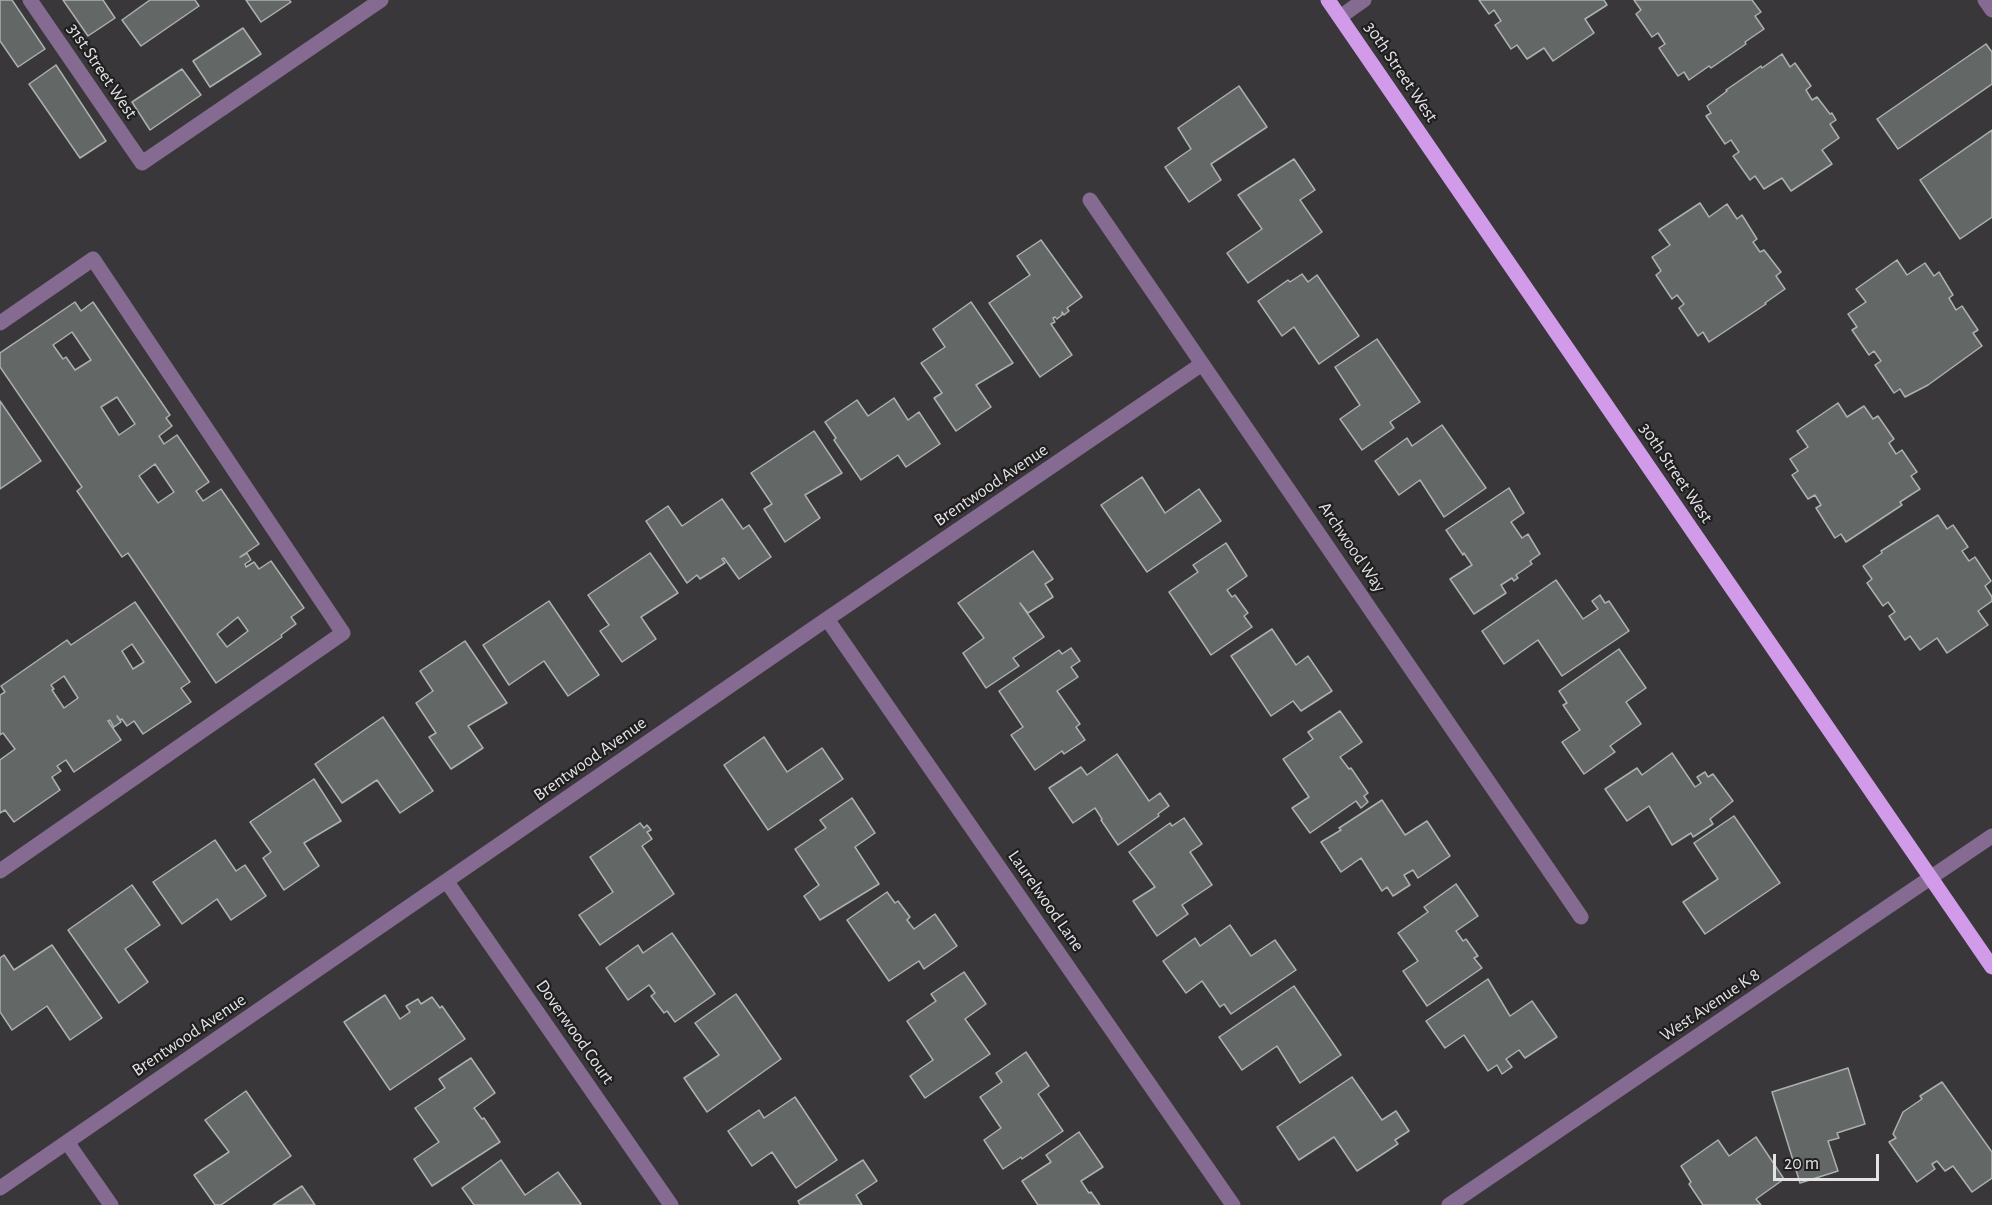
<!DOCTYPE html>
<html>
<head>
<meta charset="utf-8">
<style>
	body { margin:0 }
	#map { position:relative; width:1992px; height:1205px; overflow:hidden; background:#39373a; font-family:"Alegreya Sans",sans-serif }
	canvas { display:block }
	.scale { position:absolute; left:1773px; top:1154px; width:106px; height:27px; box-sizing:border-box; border:3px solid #e5e3e5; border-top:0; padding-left:8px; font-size:18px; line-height:21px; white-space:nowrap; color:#e5e3e5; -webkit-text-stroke:4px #201f20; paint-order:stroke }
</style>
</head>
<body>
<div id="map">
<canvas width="1992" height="1205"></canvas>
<div class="scale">20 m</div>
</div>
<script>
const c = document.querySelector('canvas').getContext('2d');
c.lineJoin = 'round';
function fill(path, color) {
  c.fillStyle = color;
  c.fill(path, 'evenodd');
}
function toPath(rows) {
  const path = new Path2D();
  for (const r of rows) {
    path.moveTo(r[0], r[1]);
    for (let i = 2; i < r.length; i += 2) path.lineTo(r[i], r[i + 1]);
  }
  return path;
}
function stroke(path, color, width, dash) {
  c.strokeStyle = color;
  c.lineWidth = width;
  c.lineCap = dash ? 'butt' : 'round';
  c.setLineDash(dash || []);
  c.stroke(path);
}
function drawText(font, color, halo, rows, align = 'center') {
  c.font = font + ' "Alegreya Sans",sans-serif';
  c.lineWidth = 4.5;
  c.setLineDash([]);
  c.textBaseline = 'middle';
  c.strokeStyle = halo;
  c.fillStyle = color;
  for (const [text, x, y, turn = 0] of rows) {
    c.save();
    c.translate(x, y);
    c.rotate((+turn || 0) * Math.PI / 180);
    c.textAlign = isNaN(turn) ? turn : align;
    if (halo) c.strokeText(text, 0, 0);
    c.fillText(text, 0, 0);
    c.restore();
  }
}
const building = toPath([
	[0,0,12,0,45,49,18,67,0,41,0,0],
	[63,0,103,0,115,18,88,36,63,0],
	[150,0,195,0,199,6,141,46,122,20,150,0],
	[246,0,289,0,291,2,261,22,246,0],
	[1479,0,1604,0,1607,5,1585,19,1594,33,1553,61,1544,48,1527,59,1517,45,1511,49,1495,25,1501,21,1494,10,1489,14,1479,0],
	[1634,0,1752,0,1761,12,1755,16,1764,29,1745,42,1746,44,1711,68,1709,66,1689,80,1684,72,1678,76,1659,48,1665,44,1658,33,1652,37,1636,14,1641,10,1634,0],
	[243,28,261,54,210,87,193,61,243,28],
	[1986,44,1992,52,1992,84,1898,149,1877,119,1986,44],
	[1782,54,1790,67,1795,63,1811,86,1806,90,1812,100,1817,97,1830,114,1832,113,1836,120,1830,124,1839,138,1822,150,1832,164,1791,191,1782,178,1764,189,1755,176,1750,180,1733,156,1739,152,1731,140,1725,144,1706,116,1711,113,1707,106,1727,91,1726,90,1761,66,1762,68,1782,54],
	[56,65,106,141,80,158,29,84,56,65],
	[182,69,201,95,150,130,132,102,182,69],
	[1239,86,1267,127,1211,164,1221,180,1189,202,1165,167,1191,149,1178,128,1239,86],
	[1992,130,1992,217,1960,239,1920,180,1992,130],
	[1294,159,1315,190,1300,200,1322,232,1248,283,1227,253,1262,229,1238,195,1294,159],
	[1700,203,1709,217,1727,204,1737,219,1742,215,1757,239,1753,242,1760,252,1764,250,1781,272,1776,276,1785,289,1765,303,1766,304,1709,342,1703,332,1698,336,1679,308,1684,304,1677,295,1672,299,1656,275,1661,271,1652,257,1670,245,1659,230,1700,203],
	[1041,240,1082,297,1067,308,1069,311,1064,315,1062,312,1062,315,1057,319,1055,317,1053,318,1055,322,1051,324,1072,355,1040,377,989,303,1030,275,1017,256,1041,240],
	[1897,260,1907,275,1925,263,1934,276,1939,272,1953,295,1949,298,1956,310,1962,306,1978,330,1973,333,1982,346,1928,385,1905,397,1900,389,1894,393,1875,365,1881,361,1874,351,1869,355,1852,330,1857,327,1848,314,1866,302,1856,289,1897,260],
	[1302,274,1308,282,1317,275,1359,336,1319,364,1294,327,1282,336,1258,301,1288,280,1290,282,1302,274],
	[75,302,81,311,93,302,170,415,166,418,172,426,159,436,164,444,177,435,209,482,196,491,203,501,221,489,259,544,240,557,247,553,251,560,245,564,246,567,254,562,259,569,271,561,304,608,291,617,296,624,281,635,282,637,216,683,128,553,122,557,77,491,82,487,0,367,0,353,75,302],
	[72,332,91,360,75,370,66,357,63,359,53,345,72,332],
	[117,397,135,424,119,435,101,407,117,397],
	[155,464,174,492,158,503,139,476,155,464],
	[238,617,248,631,227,647,217,634,238,617],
	[971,302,1013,363,976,385,991,407,956,431,934,398,942,393,921,363,945,347,933,329,971,302],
	[1377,339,1420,402,1390,422,1394,428,1362,450,1340,419,1360,405,1335,367,1377,339],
	[894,398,908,420,919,412,940,444,906,467,898,455,861,480,834,440,836,438,825,422,857,400,868,416,894,398],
	[0,401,41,461,0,489,0,401],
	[1838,403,1847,417,1864,406,1873,419,1878,416,1894,439,1889,443,1896,454,1902,450,1917,472,1911,476,1920,489,1900,502,1902,505,1846,542,1841,534,1835,538,1816,508,1821,505,1815,495,1808,499,1792,475,1798,471,1790,459,1808,447,1797,431,1838,403],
	[1442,425,1486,488,1444,517,1420,480,1399,495,1375,461,1407,438,1412,446,1442,425],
	[814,431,842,473,805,495,820,518,785,542,764,509,772,504,751,473,814,431],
	[1142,477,1165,513,1199,489,1221,521,1147,572,1101,505,1142,477],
	[1509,488,1524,513,1511,522,1522,538,1528,534,1540,554,1530,561,1532,564,1516,575,1518,578,1514,581,1512,578,1501,585,1506,593,1474,614,1450,579,1472,565,1464,553,1463,555,1446,530,1509,488],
	[722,499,743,529,749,525,771,557,739,579,724,558,722,559,725,563,700,579,697,575,687,583,646,521,668,506,682,526,722,499],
	[1938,515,1947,529,1953,525,1968,547,1962,551,1969,561,1975,557,1991,581,1985,586,1992,597,1992,601,1978,611,1988,625,1947,653,1937,638,1920,650,1910,636,1905,640,1889,616,1895,612,1888,602,1883,606,1867,583,1872,579,1863,566,1882,553,1881,551,1938,515],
	[1226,543,1247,576,1227,590,1232,597,1235,595,1248,613,1244,616,1252,627,1211,655,1169,592,1198,572,1193,565,1226,543],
	[1033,551,1053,579,1045,584,1053,597,1028,613,1020,603,1044,637,1013,658,1019,666,986,688,963,653,984,638,958,603,1033,551],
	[650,553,678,593,641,617,656,639,622,662,600,631,609,625,588,595,650,553],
	[1556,580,1583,619,1598,609,1592,601,1600,595,1605,603,1609,601,1629,631,1562,676,1538,640,1504,664,1482,631,1556,580],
	[549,601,599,675,568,696,544,661,509,685,483,645,549,601],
	[135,602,190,682,181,688,191,702,143,734,134,721,127,726,122,719,120,720,117,716,121,722,114,727,110,720,108,721,121,740,74,772,66,760,57,766,61,771,52,777,60,790,14,822,5,810,0,813,0,760,15,749,3,733,0,735,0,695,5,692,1,686,67,640,71,645,135,602],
	[132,644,144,662,133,669,122,651,132,644],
	[64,676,78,698,64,708,52,690,54,689,51,685,64,676],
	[1272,629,1296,665,1308,656,1332,691,1301,711,1293,701,1271,716,1231,656,1272,629],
	[465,641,507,703,468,726,483,748,451,769,429,737,436,733,416,703,433,691,420,671,465,641],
	[1071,648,1080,661,1071,667,1078,677,1057,691,1080,724,1076,727,1085,740,1064,754,1062,751,1035,770,1011,735,1023,727,999,691,1059,650,1062,654,1071,648],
	[1619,649,1646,688,1626,702,1641,724,1610,746,1615,752,1584,774,1562,742,1580,730,1563,705,1567,703,1559,691,1619,649],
	[1340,711,1362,742,1340,757,1349,769,1351,768,1368,793,1364,796,1368,802,1361,808,1356,801,1310,833,1292,808,1309,797,1283,759,1313,739,1308,732,1340,711],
	[383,717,433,791,400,813,377,780,342,803,315,764,383,717],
	[764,737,787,772,822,748,843,779,768,830,724,765,764,737],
	[1672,753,1695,787,1701,783,1697,777,1705,772,1708,777,1713,774,1733,801,1710,819,1713,824,1693,837,1691,833,1672,845,1649,806,1627,821,1605,789,1637,768,1642,775,1672,753],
	[1117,754,1149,801,1160,793,1169,806,1158,814,1159,816,1118,845,1101,820,1102,819,1095,808,1073,823,1049,788,1081,767,1087,775,1117,754],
	[314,779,341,821,304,843,319,866,284,890,263,858,271,852,250,822,314,779],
	[852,798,875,833,855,847,879,884,820,920,804,896,819,885,795,849,826,828,820,820,852,798],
	[1382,800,1405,835,1427,821,1450,856,1418,878,1413,870,1404,875,1410,885,1393,896,1387,887,1382,891,1361,858,1341,872,1321,842,1341,830,1339,828,1382,800],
	[1734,816,1780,883,1705,934,1683,902,1718,879,1694,843,1734,816],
	[1184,818,1202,844,1190,852,1212,885,1182,905,1188,914,1157,936,1133,901,1155,887,1129,852,1170,823,1172,826,1184,818],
	[640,823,644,828,647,825,651,830,647,832,652,839,642,846,674,894,600,945,579,915,613,892,590,857,640,823],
	[215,840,236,871,245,865,266,896,231,920,217,899,182,924,153,882,215,840],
	[1456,884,1478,916,1456,931,1463,941,1466,939,1478,956,1474,958,1482,968,1427,1006,1403,971,1418,961,1398,933,1428,912,1424,907,1456,884],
	[132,885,160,925,125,949,148,982,119,1003,68,930,132,885],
	[887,892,895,903,898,901,910,917,907,920,914,929,935,914,957,946,924,969,919,961,889,981,847,920,887,892],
	[1230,925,1251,956,1275,940,1296,970,1231,1014,1224,1004,1220,1007,1202,981,1186,993,1163,961,1195,938,1200,946,1230,925],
	[672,933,715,994,675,1022,667,1011,664,1013,651,996,655,993,649,985,628,1000,606,968,638,945,643,953,672,933],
	[52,945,102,1018,70,1040,47,1006,12,1030,0,1012,0,958,4,955,14,970,52,945],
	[964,972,986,1004,965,1019,990,1054,925,1098,910,1076,933,1060,907,1021,936,1001,931,994,964,972],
	[1488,979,1510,1016,1532,1001,1557,1037,1525,1058,1519,1050,1506,1059,1512,1067,1502,1074,1497,1065,1488,1071,1464,1035,1445,1048,1426,1021,1488,979],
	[1294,986,1341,1055,1300,1083,1277,1046,1242,1070,1219,1037,1294,986],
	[736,994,781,1059,707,1112,684,1078,719,1055,695,1023,736,994],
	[385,995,400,1019,410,1012,406,1006,418,999,421,1004,432,997,440,1008,442,1006,465,1039,390,1090,344,1022,385,995],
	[1026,1052,1049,1086,1038,1094,1063,1131,1022,1159,1021,1157,1003,1169,984,1140,1001,1128,980,1097,1002,1082,996,1073,1026,1052],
	[471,1058,495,1093,474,1108,482,1119,484,1118,500,1142,432,1186,414,1159,439,1142,415,1108,445,1088,439,1079,471,1058],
	[1848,1068,1865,1124,1837,1133,1839,1138,1828,1141,1838,1171,1800,1183,1772,1092,1848,1068],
	[1352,1077,1382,1120,1396,1111,1409,1131,1395,1140,1398,1144,1357,1171,1334,1137,1299,1160,1277,1127,1352,1077],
	[1942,1082,1992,1152,1992,1178,1972,1192,1953,1166,1945,1171,1937,1161,1932,1164,1935,1169,1917,1182,1889,1142,1896,1138,1893,1134,1903,1112,1922,1099,1920,1096,1942,1082],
	[246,1091,291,1156,221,1205,215,1205,194,1175,229,1152,205,1120,246,1091],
	[795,1097,837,1160,796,1188,772,1152,752,1166,728,1131,759,1110,764,1118,795,1097],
	[1079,1132,1103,1167,1081,1181,1089,1193,1091,1192,1100,1205,1038,1205,1022,1181,1051,1162,1046,1155,1079,1132],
	[1756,1137,1784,1179,1756,1199,1761,1205,1703,1205,1689,1184,1691,1182,1681,1166,1718,1140,1729,1156,1756,1137],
	[501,1160,525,1195,558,1172,581,1204,579,1205,474,1205,462,1188,501,1160],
	[863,1160,877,1181,856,1195,862,1205,800,1205,798,1201,863,1160],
	[302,1186,315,1205,273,1205,302,1186]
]);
fill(building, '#636867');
stroke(building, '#abb1af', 1.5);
stroke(toPath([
	[30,0,142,163,381,0],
	[1985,0,1992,10],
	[1340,17,1364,0],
	[1090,200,1581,917],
	[0,323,93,259,343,633,0,871],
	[827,619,1233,1205],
	[447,882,671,1205],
	[67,1142,111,1205],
	[0,1188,827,619,1202,364],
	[1449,1205,1992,836]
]), '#856b91', 15);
stroke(toPath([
	[1328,0,1992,967]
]), '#d19bea', 15);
drawText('18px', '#e5e3e5', '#201f20', [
	["31st Street West",102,71,56],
	["30th Street West",1401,72,56],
	["30th Street West",1676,473,56],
	["Brentwood Avenue",991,485,-34],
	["Archwood Way",1352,547,56],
	["Brentwood Avenue",590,759,-35],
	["Laurelwood Lane",1046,901,55],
	["West Avenue K 8",1710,1005,-34],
	["Doverwood Court",575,1032,55],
	["Brentwood Avenue",189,1035,-34]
]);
</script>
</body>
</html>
